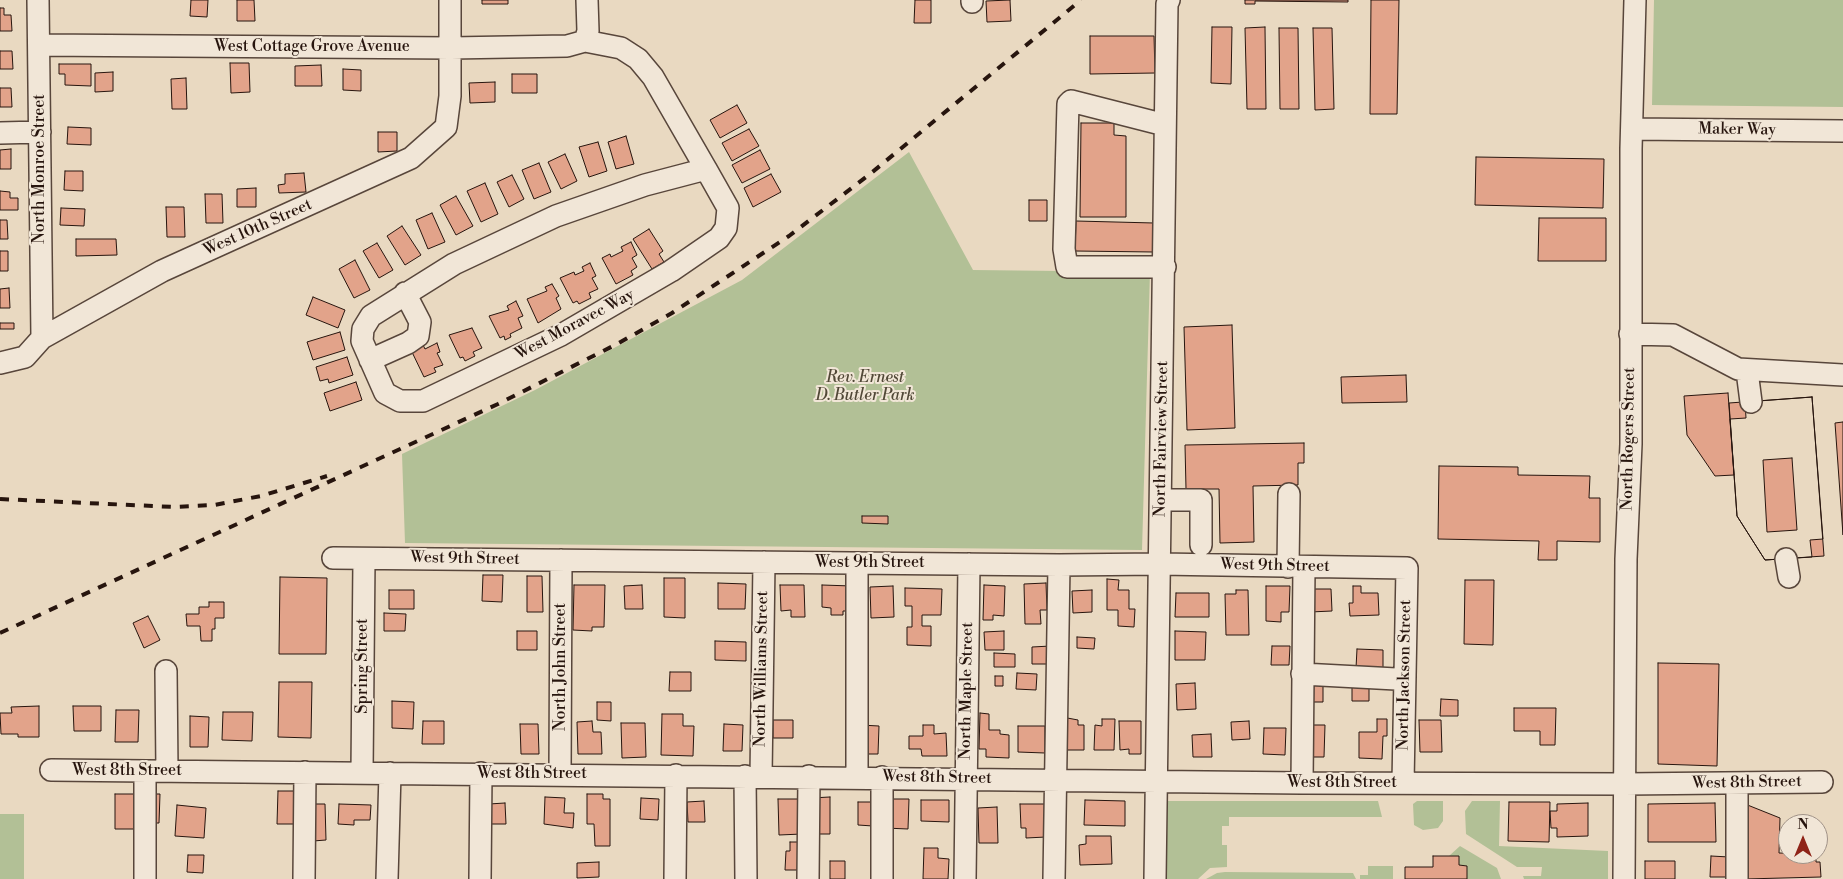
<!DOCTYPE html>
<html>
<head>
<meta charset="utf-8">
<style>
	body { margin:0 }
	#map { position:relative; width:1843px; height:879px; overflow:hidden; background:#e9d9c1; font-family:"Libre Bodoni",serif }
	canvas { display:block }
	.north { position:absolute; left:1778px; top:814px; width:50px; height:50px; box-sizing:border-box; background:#f1e6d7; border:1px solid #a09287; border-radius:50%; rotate:0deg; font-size:14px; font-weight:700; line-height:20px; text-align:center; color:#27150e }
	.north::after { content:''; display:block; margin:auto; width:18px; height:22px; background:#8f2418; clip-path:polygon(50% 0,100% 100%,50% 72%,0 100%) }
</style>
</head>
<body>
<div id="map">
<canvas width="1843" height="879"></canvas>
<div class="north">N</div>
</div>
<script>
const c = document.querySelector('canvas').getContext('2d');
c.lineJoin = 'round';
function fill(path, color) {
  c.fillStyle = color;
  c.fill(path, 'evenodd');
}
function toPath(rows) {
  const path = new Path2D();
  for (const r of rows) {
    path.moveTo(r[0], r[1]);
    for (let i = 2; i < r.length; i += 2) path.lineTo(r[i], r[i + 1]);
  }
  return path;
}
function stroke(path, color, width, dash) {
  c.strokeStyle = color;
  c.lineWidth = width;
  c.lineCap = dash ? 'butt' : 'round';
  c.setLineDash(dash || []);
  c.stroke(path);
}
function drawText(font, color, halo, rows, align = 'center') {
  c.font = font + ' "Libre Bodoni",serif';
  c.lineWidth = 4;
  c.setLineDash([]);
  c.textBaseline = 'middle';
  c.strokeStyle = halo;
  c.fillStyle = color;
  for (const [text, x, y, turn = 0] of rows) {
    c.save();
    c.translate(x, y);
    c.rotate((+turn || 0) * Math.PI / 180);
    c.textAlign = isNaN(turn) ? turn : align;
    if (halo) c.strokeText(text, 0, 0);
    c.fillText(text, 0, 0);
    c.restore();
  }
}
fill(toPath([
	[1654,0,1843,0,1843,107,1652,105],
	[909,152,973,270,1150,272,1142,550,405,543,402,454,535,390,742,280],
	[1167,801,1378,801,1382,817,1229,817,1229,826,1222,826,1222,845,1227,845,1227,867,1210,868,1198,879,1167,879],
	[1417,801,1443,801,1443,821,1438,828,1423,830,1414,825,1413,804],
	[1472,801,1500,801,1499,846,1608,851,1608,879,1524,879,1523,876,1541,876,1542,867,1517,867,1466,834,1465,811],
	[0,814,24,814,24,879,0,879],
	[1460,846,1497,868,1501,879,1467,879,1467,866,1459,865,1459,856,1449,856],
	[1368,866,1393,866,1393,879,1360,879,1360,875,1368,875],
	[1225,872,1353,873,1356,879,1206,879,1217,873]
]), '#b2c096');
const building = toPath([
	[191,0,208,0,207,17,190,16,191,0],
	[237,0,254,0,255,21,237,21,237,0],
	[482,0,508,0,508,4,482,4,482,0],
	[915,0,931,0,931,23,914,23,915,0],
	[1010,0,1011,21,987,22,986,1,1010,0],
	[1245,0,1348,0,1348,2,1255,1,1255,4,1245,4,1245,0],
	[1371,0,1399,0,1397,114,1370,114,1371,0],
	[0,8,4,8,4,15,11,15,12,31,0,31,0,8],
	[1212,27,1232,27,1231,84,1211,83,1212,27],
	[1265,27,1266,109,1247,109,1245,28,1265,27],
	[1279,28,1298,28,1299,109,1280,109,1279,28],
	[1313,28,1332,28,1334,109,1315,110,1313,28],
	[1090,36,1154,36,1155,73,1090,74,1090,36],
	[0,51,12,51,13,69,0,69,0,51],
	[230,63,249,63,250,92,231,93,230,63],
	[59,64,91,64,91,86,65,85,65,74,59,74,59,64],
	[321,65,322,86,295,86,295,66,321,65],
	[343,69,361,70,361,91,343,90,343,69],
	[113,72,113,91,95,92,95,73,113,72],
	[512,74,537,74,537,93,512,93,512,74],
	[186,78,187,109,172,109,171,79,186,78],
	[495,82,495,102,470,103,469,83,495,82],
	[0,88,11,88,12,107,0,107,0,88],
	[737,105,747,123,720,138,710,120,737,105],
	[1081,123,1114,123,1114,135,1126,136,1126,217,1080,217,1081,123],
	[68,127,91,128,91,145,67,144,68,127],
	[749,129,759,146,732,161,722,143,749,129],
	[378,132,397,132,397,151,378,152,378,132],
	[626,136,634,164,616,169,608,142,626,136],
	[598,142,607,171,589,177,579,147,598,142],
	[11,149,11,169,0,169,0,150,11,149],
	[760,150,770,169,742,183,732,165,760,150],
	[565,154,577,181,561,189,548,162,565,154],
	[1476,157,1604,159,1603,208,1475,205,1476,157],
	[539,163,551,192,534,199,522,170,539,163],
	[65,171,83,171,83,191,64,190,65,171],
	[304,173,306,192,279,193,278,185,285,184,285,174,304,173],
	[771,174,781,192,753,207,744,188,771,174],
	[512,175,524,199,509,207,497,182,512,175],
	[485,183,498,214,481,222,467,191,485,183],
	[256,188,256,207,237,207,237,189,256,188],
	[0,191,10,192,10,198,18,198,18,210,0,210,0,191],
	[205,194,222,194,223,223,206,223,205,194],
	[456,196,473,226,456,235,440,205,456,196],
	[1029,200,1047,200,1047,221,1029,221,1029,200],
	[166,207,184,207,185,237,167,237,166,207],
	[61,208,85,209,84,226,60,225,61,208],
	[432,213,445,242,428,249,416,220,432,213],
	[1539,218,1606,218,1606,261,1538,261,1539,218],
	[0,220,7,220,8,239,0,239,0,220],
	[1076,221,1154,223,1154,252,1075,251,1076,221],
	[402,226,421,255,405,265,387,236,402,226],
	[649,229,663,251,659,254,664,262,652,269,633,239,649,229],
	[76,239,116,239,117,255,76,256,76,239],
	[631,242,637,255,632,258,637,267,631,271,633,275,616,284,602,258,610,254,611,257,623,251,621,247,631,242],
	[377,243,393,270,379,278,363,251,377,243],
	[0,251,8,251,8,271,0,271,0,251],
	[355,260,370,290,354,298,339,269,355,260],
	[590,263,596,276,592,278,598,289,589,293,591,298,579,304,577,301,573,303,560,278,574,272,575,275,584,271,582,267,590,263],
	[552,284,559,296,556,298,561,309,538,323,527,299,547,291,545,287,552,284],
	[9,288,10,308,0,308,0,289,9,288],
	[313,297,345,310,338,328,306,315,313,297],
	[516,301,523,316,518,318,522,328,510,334,511,337,505,340,504,336,500,338,489,316,509,310,507,306,516,301],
	[0,323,14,323,14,329,0,329,0,323],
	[1232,325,1235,428,1187,430,1184,327,1232,325],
	[472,328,482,348,473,352,475,356,465,361,463,357,460,358,449,335,472,328],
	[340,332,345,350,313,360,307,342,340,332],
	[437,343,440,352,437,353,443,365,434,368,436,372,424,377,411,350,423,345,425,349,437,343],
	[347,357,353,375,329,383,328,379,320,381,316,367,347,357],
	[1406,375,1407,402,1342,403,1341,377,1406,375],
	[356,382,362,400,330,411,324,393,356,382],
	[1728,393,1734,475,1715,476,1687,435,1684,396,1728,393],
	[1812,397,1824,556,1765,560,1737,516,1729,403,1812,397],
	[1812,397,1823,539,1810,540,1812,557,1765,560,1737,516,1730,419,1746,418,1745,402,1812,397],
	[1843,422,1843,535,1835,423,1843,422],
	[1304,443,1304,463,1298,463,1298,485,1253,486,1254,542,1220,543,1219,489,1186,489,1185,445,1304,443],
	[1792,458,1797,530,1767,532,1763,460,1792,458],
	[1439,466,1518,467,1518,475,1590,476,1589,498,1600,498,1600,542,1557,541,1557,560,1538,560,1539,541,1438,539,1439,466],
	[862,516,888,516,888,524,862,523,862,516],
	[483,575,503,575,502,602,482,601,483,575],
	[527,576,542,576,543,612,527,612,527,576],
	[280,577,327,578,326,654,279,654,280,577],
	[664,578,685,578,685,618,664,617,664,578],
	[1107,579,1119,580,1118,590,1129,590,1129,609,1135,609,1134,627,1118,626,1118,610,1107,610,1107,579],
	[1465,580,1494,580,1493,645,1464,644,1465,580],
	[718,583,746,584,745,609,718,609,718,583],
	[1046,583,1047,610,1040,610,1041,624,1025,624,1024,584,1046,583],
	[574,585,605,585,604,627,592,627,592,631,573,630,574,585],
	[642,585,643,609,625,609,624,586,642,585],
	[780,585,804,585,805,617,791,617,791,610,781,611,780,585],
	[822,585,852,586,851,611,843,611,843,615,831,615,831,608,822,607,822,585],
	[984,585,1005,586,1004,616,993,615,993,620,983,620,984,585],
	[893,586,894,617,871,618,870,587,893,586],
	[1266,586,1290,586,1289,612,1281,612,1281,622,1266,621,1266,586],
	[1353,586,1361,586,1361,593,1378,593,1379,615,1350,616,1349,603,1353,603,1353,586],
	[905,588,942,589,941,615,922,615,922,626,931,626,931,646,907,645,907,627,912,627,912,606,905,606,905,588],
	[1309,589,1331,589,1332,611,1310,612,1309,589],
	[389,590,414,590,414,609,389,609,389,590],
	[1092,590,1092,612,1073,613,1072,591,1092,590],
	[1236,590,1248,590,1249,635,1226,635,1225,594,1236,594,1236,590],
	[1176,593,1209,593,1209,617,1175,617,1176,593],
	[209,602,224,602,224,618,215,618,215,629,212,629,212,641,201,641,200,626,187,626,186,614,199,614,199,607,209,607,209,602],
	[384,613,406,614,405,631,384,631,384,613],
	[148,616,160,640,144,648,133,623,148,616],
	[517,631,537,631,537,650,517,650,517,631],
	[1004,631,1004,650,985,650,984,632,1004,631],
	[1175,631,1206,632,1205,660,1175,660,1175,631],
	[1077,637,1095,638,1094,649,1077,648,1077,637],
	[715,641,746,642,746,661,715,660,715,641],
	[1051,646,1051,664,1032,664,1032,647,1051,646],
	[1272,646,1290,646,1289,665,1271,665,1272,646],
	[1357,649,1383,650,1383,669,1356,668,1357,649],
	[994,653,1015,654,1015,667,994,667,994,653],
	[1658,663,1719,664,1717,766,1658,764,1658,663],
	[670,672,691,672,691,691,669,691,670,672],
	[1017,673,1037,674,1036,690,1016,689,1017,673],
	[995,676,1003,676,1003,686,995,686,995,676],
	[279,682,312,682,311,738,278,737,279,682],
	[1309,682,1323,682,1323,702,1308,702,1309,682],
	[1352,682,1369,682,1369,701,1352,701,1352,682],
	[1195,683,1196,709,1177,710,1176,684,1195,683],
	[1441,699,1458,700,1458,716,1440,716,1441,699],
	[392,701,414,702,413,729,392,728,392,701],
	[597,702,611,702,611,721,597,720,597,702],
	[39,706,39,737,18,737,18,734,1,734,0,713,12,713,11,707,39,706],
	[73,706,101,706,101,731,74,731,73,706],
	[1514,708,1556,708,1555,745,1540,745,1540,731,1514,731,1514,708],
	[116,710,139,710,138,742,115,742,116,710],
	[223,712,253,712,252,741,222,740,223,712],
	[980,713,989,714,989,730,1000,730,1000,734,1009,735,1009,758,986,757,986,749,979,749,980,713],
	[662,714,683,714,683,726,694,726,693,756,661,755,662,714],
	[190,716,209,717,208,747,190,747,190,716],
	[1062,717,1078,720,1078,725,1084,725,1084,750,1062,750,1062,717],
	[1102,719,1115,719,1114,750,1094,750,1095,725,1102,726,1102,719],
	[1377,719,1387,719,1387,736,1383,736,1382,759,1359,758,1359,732,1377,732,1377,719],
	[773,720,793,720,793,738,773,738,773,720],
	[1419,720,1441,720,1442,752,1420,752,1419,720],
	[423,721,444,721,444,744,422,744,423,721],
	[592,721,593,732,601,732,602,754,578,754,577,722,592,721],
	[1119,721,1141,721,1141,754,1129,754,1129,749,1120,750,1119,721],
	[1249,721,1250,739,1232,740,1231,722,1249,721],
	[621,723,645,723,646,757,622,758,621,723],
	[520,724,538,724,539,754,521,754,520,724],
	[724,724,743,725,742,751,723,751,724,724],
	[860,725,879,726,878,754,859,754,860,725],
	[923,725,934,725,934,734,946,733,947,756,922,756,921,749,909,749,909,736,923,736,923,725],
	[1305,725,1325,725,1324,757,1305,757,1305,725],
	[1018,726,1045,726,1045,753,1018,752,1018,726],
	[1264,728,1286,728,1285,755,1263,754,1264,728],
	[1211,734,1212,757,1193,757,1192,735,1211,734],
	[278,791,297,791,296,824,277,824,278,791],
	[115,794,137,794,136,829,115,829,115,794],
	[148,794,160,794,159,823,147,823,148,794],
	[587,794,603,794,603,799,610,799,610,846,595,846,594,824,587,824,587,794],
	[545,797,565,798,564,813,574,813,573,828,544,824,545,797],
	[830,797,830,834,812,834,811,798,830,797],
	[641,798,659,799,658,820,640,819,641,798],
	[778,799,802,799,802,834,779,835,778,799],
	[886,799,909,799,908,829,885,828,886,799],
	[921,800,949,800,949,822,921,821,921,800],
	[1085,800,1125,801,1125,826,1084,825,1085,800],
	[704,801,705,822,688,822,687,802,704,801],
	[858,802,874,802,873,826,858,825,858,802],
	[1509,802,1550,802,1549,842,1508,841,1509,802],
	[505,803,506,824,490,824,489,804,505,803],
	[1588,803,1588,836,1557,837,1557,828,1551,828,1550,811,1557,811,1557,804,1588,803],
	[1715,803,1716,842,1648,842,1648,804,1715,803],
	[312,804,325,804,326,840,313,841,312,804],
	[339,804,371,805,370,820,354,820,354,825,338,824,339,804],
	[1020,804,1045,804,1046,837,1026,838,1026,828,1021,828,1020,804],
	[1745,804,1780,818,1779,853,1816,854,1816,862,1820,862,1821,877,1745,879,1745,804],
	[177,805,206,808,204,838,175,836,177,805],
	[997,807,998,843,979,843,978,808,997,807],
	[1086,836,1111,836,1112,864,1080,865,1079,845,1086,844,1086,836],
	[790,842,800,842,800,870,785,870,786,851,790,851,790,842],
	[924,848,938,848,938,858,949,859,948,879,923,879,924,848],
	[188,855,204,855,203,873,187,872,188,855],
	[1433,856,1459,856,1459,865,1467,866,1467,879,1405,879,1405,867,1433,867,1433,856],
	[1711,856,1729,857,1729,877,1710,877,1711,856],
	[830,861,845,861,845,879,830,879,830,861],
	[1645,861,1675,861,1675,879,1645,879,1645,861],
	[599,862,599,877,577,878,577,863,599,862]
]);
fill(building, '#e2a38a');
stroke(building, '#27150e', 1);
const minor = toPath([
	[38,0,42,338],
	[972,0,972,2],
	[585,41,621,48,638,59,653,77,706,169,645,185,556,216,454,264,371,316,363,329,362,341,385,393,400,401,423,401,561,335,671,271,719,238,726,228,728,208,706,169],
	[585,41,588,31,587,0],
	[39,45,451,48,567,46,585,41],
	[1632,129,1843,131],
	[0,133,40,132],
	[1165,267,1067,267,1064,249,1068,104,1071,101,1165,125],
	[1630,334,1673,335,1738,369,1843,375],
	[370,360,408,343,418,336,420,322,405,293],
	[0,363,25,357,42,338,162,271,411,158,446,127,450,96,450,0],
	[1747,371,1751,402],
	[1162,500,1201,500,1201,545],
	[333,558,1059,565,1160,564,1407,568,1403,783],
	[1786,559,1789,577],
	[1288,567,1289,494],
	[166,671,167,771],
	[1302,674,1396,679,1405,677],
	[51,770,1302,783,1625,784,1822,782],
	[145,771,145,879],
	[362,772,364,559],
	[560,774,561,560],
	[745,776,746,879],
	[761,776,764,562],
	[857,777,857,563],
	[882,777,882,879],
	[1302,783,1304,567],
	[1737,783,1737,879],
	[304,879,305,772],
	[387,879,390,773],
	[480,879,481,773],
	[675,879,676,775],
	[808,879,809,776],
	[965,879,969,564],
	[1054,879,1059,565],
	[1155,879,1167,4,1169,0],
	[1624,879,1626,559,1631,444,1631,149,1635,0]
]);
stroke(minor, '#58463b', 24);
stroke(minor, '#f1e6d7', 21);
stroke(toPath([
	[0,499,174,507,214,505,261,496,327,476],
	[0,633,498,404,617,344,672,313,789,236,870,174,1081,0]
]), '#27150e', 4, [9, 9]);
drawText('16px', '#27150e', '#f1e6d7', [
	["West Cottage Grove Avenue",312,47],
	["Maker Way",1737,130,1],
	["North Monroe Street",40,169,-90],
	["West 10th Street",258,228,-24],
	["West Moravec Way",575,325,-28],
	["North Fairview Street",1162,439,-89],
	["North Rogers Street",1629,439,-89],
	["West 9th Street",465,559,1],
	["West 9th Street",870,563],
	["West 9th Street",1275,566,1],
	["Spring Street",363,666,-90],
	["North John Street",561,667,-90],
	["North Williams Street",762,669,-89],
	["North Jackson Street",1405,675,-89],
	["North Maple Street",967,691,-89],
	["West 8th Street",127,771],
	["West 8th Street",532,774],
	["West 8th Street",937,778,1],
	["West 8th Street",1342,783],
	["West 8th Street",1747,783,-1]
]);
drawText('italic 16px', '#514837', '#f1e6d7', [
	["Rev. Ernest",865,378],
	["D. Butler Park",865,396]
]);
</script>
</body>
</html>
